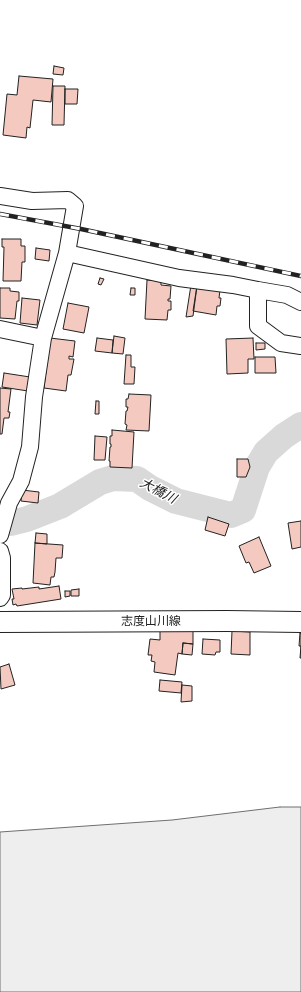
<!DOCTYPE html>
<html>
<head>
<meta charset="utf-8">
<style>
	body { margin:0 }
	canvas { display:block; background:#fff }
</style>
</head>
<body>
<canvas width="301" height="992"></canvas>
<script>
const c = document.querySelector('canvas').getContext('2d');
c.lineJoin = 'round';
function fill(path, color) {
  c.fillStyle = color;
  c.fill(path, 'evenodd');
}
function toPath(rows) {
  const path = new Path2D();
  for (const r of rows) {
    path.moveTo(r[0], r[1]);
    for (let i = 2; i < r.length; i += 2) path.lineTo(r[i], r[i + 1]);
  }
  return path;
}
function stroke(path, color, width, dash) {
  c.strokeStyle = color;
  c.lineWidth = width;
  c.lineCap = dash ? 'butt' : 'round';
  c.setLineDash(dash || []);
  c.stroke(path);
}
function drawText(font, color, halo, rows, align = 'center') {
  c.font = font + ' "Roboto Serif","Noto Sans JP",serif';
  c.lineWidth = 3;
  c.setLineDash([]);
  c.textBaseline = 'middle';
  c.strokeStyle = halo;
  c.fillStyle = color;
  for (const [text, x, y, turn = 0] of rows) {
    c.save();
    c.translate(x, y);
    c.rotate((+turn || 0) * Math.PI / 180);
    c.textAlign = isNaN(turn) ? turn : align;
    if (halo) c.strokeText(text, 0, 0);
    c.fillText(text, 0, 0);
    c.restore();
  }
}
const green = toPath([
	[280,807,301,807,301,992,0,992,0,832,172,820,280,807]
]);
fill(green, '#eee');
stroke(green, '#6f6f6f', 1);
stroke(toPath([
	[0,517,11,523,27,519,60,506,100,482,113,478,137,479,150,488,176,501,231,515,243,510,257,467,266,452,284,436,301,425]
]), '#d9d9d9', 26);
const building = toPath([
	[54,66,64,68,63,75,53,74,54,66],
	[19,76,53,79,51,102,33,100,30,128,27,127,26,138,3,135,7,94,17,95,19,76],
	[53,86,65,86,64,125,52,125,53,86],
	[65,89,78,89,77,104,65,104,65,89],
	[2,239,21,239,21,246,25,246,25,262,22,262,21,281,3,281,4,247,2,247,2,239],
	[36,248,50,250,49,261,35,259,36,248],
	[100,278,104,279,101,285,98,284,100,278],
	[147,280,161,281,161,285,171,286,170,299,168,299,168,301,171,301,171,310,168,310,167,320,145,319,147,280],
	[191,285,197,286,193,316,186,317,191,285],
	[197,286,220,290,219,298,221,298,220,306,217,306,216,315,193,311,197,286],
	[0,288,10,288,10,291,19,292,19,301,17,301,15,319,0,318,0,288],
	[131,288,135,288,135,295,130,295,131,288],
	[22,298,40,300,37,325,20,323,22,298],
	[68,303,89,307,84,333,63,329,68,303],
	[114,336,125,338,123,354,112,353,114,336],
	[50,338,75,341,73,357,69,356,69,359,74,359,71,375,68,375,66,391,44,388,50,338],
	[97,338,113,340,112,353,95,351,97,338],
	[253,338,254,359,248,359,248,373,227,374,226,339,253,338],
	[256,343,265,343,265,349,256,350,256,343],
	[126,355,131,355,131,367,135,367,134,384,124,384,126,355],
	[255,357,275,357,276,373,255,373,255,357],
	[4,373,30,377,28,391,2,387,4,373],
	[0,388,11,389,8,412,10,412,9,418,4,418,2,434,0,434,0,388],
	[129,394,151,395,149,431,126,430,127,425,125,424,126,411,127,411,128,407,126,407,126,399,128,399,129,394],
	[96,401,99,401,99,414,95,414,96,401],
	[112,430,134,432,132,468,110,467,110,461,109,461,110,447,111,447,111,444,110,444,110,436,112,436,112,430],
	[95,436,107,437,105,460,94,460,95,436],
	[237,459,248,459,250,467,246,477,237,477,237,459],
	[22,490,39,492,38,503,21,501,22,490],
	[208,517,229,524,225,536,205,530,208,517],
	[301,521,301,547,292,549,288,523,301,521],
	[36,533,47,534,47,544,35,543,36,533],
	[259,537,271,566,254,573,249,562,246,563,239,546,259,537],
	[35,543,63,545,62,558,56,558,55,572,54,577,51,577,50,585,33,583,35,543],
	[59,586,61,599,17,606,16,604,13,605,12,599,14,599,12,589,22,588,22,589,39,587,39,589,59,586],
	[79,589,79,596,71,596,71,590,79,589],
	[65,591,70,591,70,596,65,597,65,591],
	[193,629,193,644,183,643,182,654,178,653,175,675,154,672,155,662,151,661,152,655,148,655,150,639,160,640,160,630,193,629],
	[232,631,250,632,250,655,231,654,232,631],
	[300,633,301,633,301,658,300,658,301,646,299,646,300,633],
	[203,639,220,640,220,652,216,652,215,655,202,654,203,639],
	[183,643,193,644,192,655,182,654,183,643],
	[9,664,15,685,1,689,0,667,9,664],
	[160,680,182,682,181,693,159,691,160,680],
	[182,685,192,686,192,701,181,702,182,685]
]);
fill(building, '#f3c9c0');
stroke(building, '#222', 1);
const minor = toPath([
	[0,196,32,201,68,200,75,206,67,253,43,338,34,397,30,447,21,481,9,503,0,535],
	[67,253,179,278,233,285,258,290,258,326,281,343,301,346],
	[258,290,287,295,301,302],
	[0,329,43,338],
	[0,551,2,558,2,595,0,598]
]);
const major = toPath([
	[0,622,227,621,301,622]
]);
stroke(minor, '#222', 18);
stroke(major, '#222', 22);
stroke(minor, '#fff', 16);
stroke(major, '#fff', 20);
const rail = toPath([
	[0,214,81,229,301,276]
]);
stroke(rail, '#222', 4.5);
stroke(rail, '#fff', 3, [9]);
drawText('12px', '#222', '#fff', [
	["志度山川線",151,621]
]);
drawText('italic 13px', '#222', '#fff', [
	["大橋川",158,491,28]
]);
</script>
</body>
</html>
